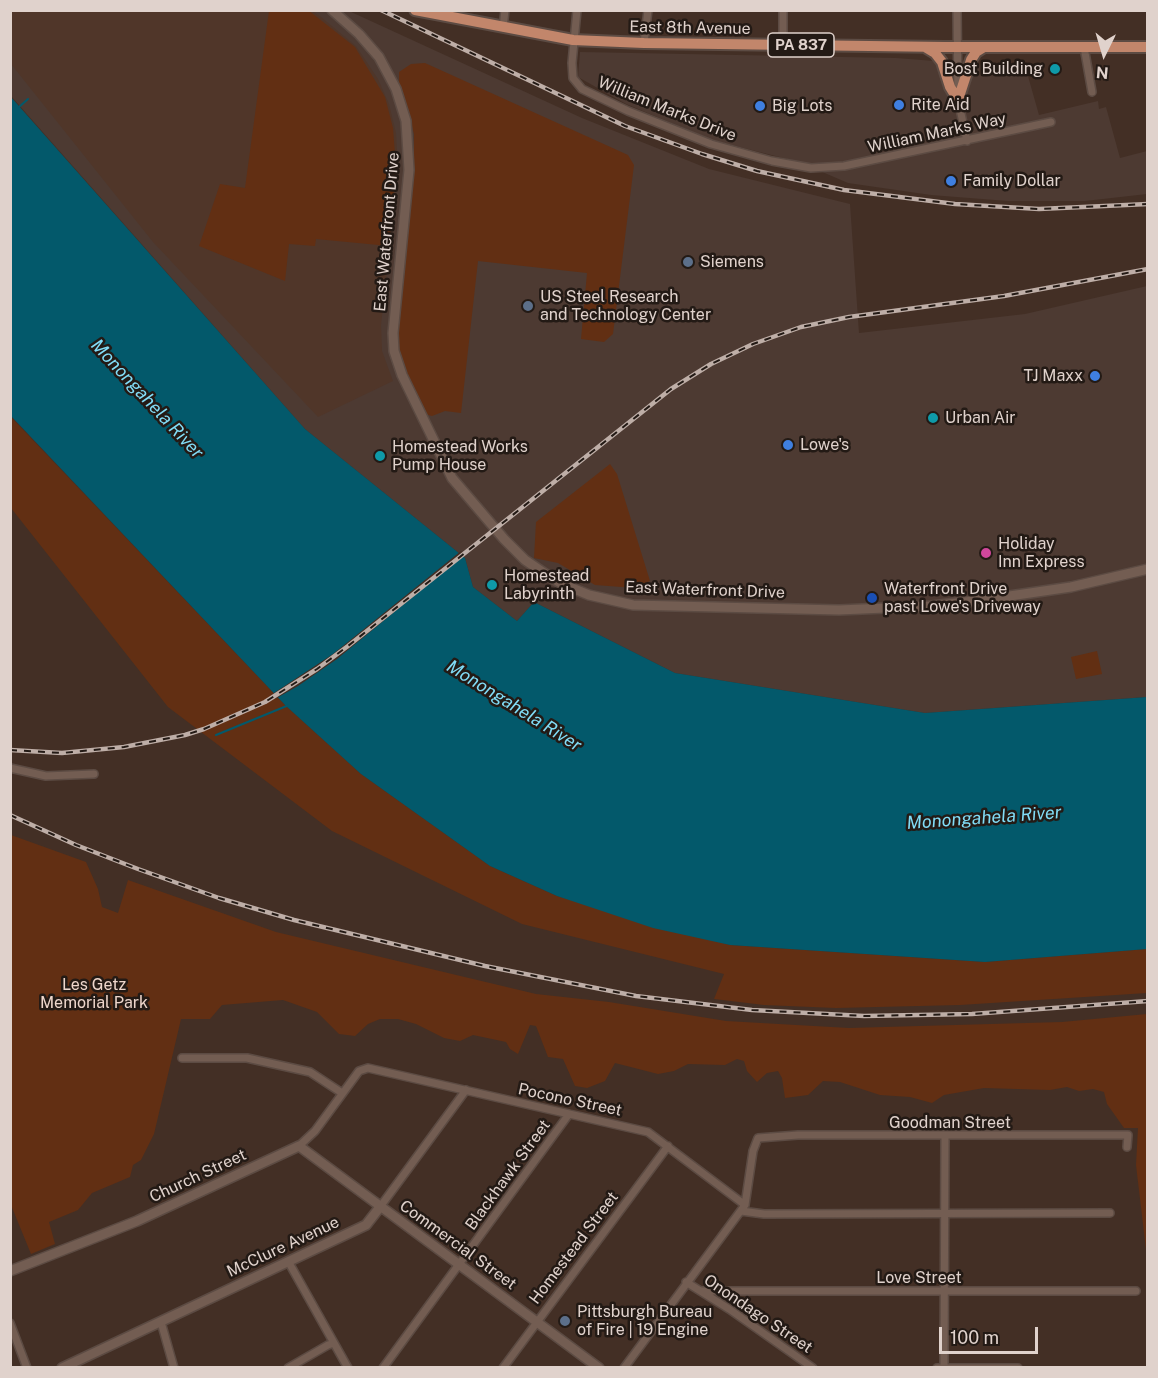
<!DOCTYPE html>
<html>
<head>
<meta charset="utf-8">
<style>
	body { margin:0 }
	#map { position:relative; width:1158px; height:1378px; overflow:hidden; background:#432f25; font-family:"Public Sans",sans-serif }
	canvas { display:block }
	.frame { position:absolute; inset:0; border:12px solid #e0d2cc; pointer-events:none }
	.north { position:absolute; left:1074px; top:24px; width:60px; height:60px; -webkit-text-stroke:4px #231a15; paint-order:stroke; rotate:185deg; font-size:16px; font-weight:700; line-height:24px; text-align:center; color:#e0d2cc }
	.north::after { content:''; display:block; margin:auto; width:21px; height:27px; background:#e0d2cc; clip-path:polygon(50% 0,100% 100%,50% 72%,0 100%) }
	.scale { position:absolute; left:939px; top:1327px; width:99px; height:27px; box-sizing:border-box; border:3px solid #e0d2cc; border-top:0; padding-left:8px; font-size:18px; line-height:21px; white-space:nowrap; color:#e0d2cc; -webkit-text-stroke:4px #231a15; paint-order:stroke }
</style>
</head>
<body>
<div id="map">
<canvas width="1158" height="1378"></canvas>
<div class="frame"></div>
<div class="north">N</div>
<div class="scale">100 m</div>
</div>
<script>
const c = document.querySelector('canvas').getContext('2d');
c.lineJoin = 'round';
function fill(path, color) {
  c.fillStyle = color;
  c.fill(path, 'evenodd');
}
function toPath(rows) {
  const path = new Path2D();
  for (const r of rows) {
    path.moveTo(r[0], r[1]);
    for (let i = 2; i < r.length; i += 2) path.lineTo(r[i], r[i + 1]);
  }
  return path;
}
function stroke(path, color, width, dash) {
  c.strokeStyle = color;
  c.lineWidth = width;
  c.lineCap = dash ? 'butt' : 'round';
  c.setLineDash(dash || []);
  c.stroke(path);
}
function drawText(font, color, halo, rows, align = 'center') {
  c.font = font + ' "Public Sans",sans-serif';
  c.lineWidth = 5;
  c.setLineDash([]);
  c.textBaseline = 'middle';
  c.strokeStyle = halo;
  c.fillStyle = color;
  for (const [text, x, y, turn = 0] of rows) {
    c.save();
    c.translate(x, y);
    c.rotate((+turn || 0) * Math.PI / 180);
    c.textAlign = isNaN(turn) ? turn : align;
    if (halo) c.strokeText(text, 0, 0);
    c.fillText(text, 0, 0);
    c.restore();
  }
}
fill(toPath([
	[10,11,349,11,582,118,709,169,850,204,859,333,1025,314,1147,286,1147,697,925,713,675,673,534,602,517,621,473,587,465,558,305,429,11,96],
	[580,52,896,58,986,65,1024,62,1039,115,1098,101,1099,109,1106,107,1120,158,1147,151,1147,194,1085,201,1008,201,931,195,848,183,799,162,712,140,626,104,578,77]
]), '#4d3a32');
fill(toPath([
	[311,10,321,17,356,46,378,79,389,104,396,133,398,167,381,325,382,351,393,381,318,417,153,242,11,64,11,11]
]), '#503629');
fill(toPath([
	[308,10,355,47,385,97,393,128,396,167,389,246,316,239,315,246,289,244,285,281,199,246,220,184,245,188,269,11],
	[425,63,628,155,634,165,613,334,604,342,581,339,587,273,478,261,461,413,445,411,432,416,425,414,400,360,397,335,414,162,414,134,407,107,399,84,399,72,411,64],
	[10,416,286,706,361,774,490,866,557,896,730,945,985,962,1147,949,1147,993,960,1005,836,1008,764,1005,714,999,724,974,522,924,332,831,168,707,11,508],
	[610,464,617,474,650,581,635,588,595,585,558,563,534,558,536,522],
	[1097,651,1102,674,1076,679,1071,657],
	[11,835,86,862,98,889,102,907,118,913,128,880,276,932,536,994,609,1002,726,1021,849,1028,1062,1022,1147,1014,1147,1258,1136,1165,1138,1128,1124,1128,1107,1104,1104,1092,1093,1089,1079,1091,1067,1087,1050,1090,984,1088,944,1095,932,1103,910,1097,880,1095,840,1082,823,1081,808,1095,785,1098,782,1078,778,1071,767,1073,757,1082,747,1071,744,1061,737,1059,725,1065,688,1064,674,1071,658,1074,615,1063,605,1081,587,1088,575,1086,563,1059,548,1057,536,1026,530,1025,518,1054,510,1049,506,1042,473,1035,460,1041,444,1038,416,1024,398,1019,380,1019,368,1024,355,1036,339,1034,317,1012,283,1000,222,1005,210,1019,181,1019,154,1134,141,1160,133,1165,130,1177,92,1193,78,1210,49,1222,55,1244,31,1254,11,1205]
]), '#622f13');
fill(toPath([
	[10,96,305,429,465,558,473,587,517,621,534,602,675,673,925,713,1147,697,1147,949,985,962,730,945,653,928,557,896,490,866,361,774,286,706,11,416]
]), '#03596b');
fill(toPath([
	[461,551,465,554,337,659,298,686,275,699,271,695,333,654]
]), '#432f25');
stroke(toPath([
	[19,107,28,99],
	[216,735,289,705]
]), '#03596b', 2);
const minor = toPath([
	[577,10,572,63,573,78,582,89,628,111,711,144,772,161,811,168,844,166,1051,122],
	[783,10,783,45],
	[957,10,958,100,967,141],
	[503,28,505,10],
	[644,43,648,10],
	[1084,47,1092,92],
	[10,768,46,776,94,774],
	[182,1058,247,1058,310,1072,342,1093],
	[299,1146,315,1131,359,1071,368,1068,648,1132,745,1205],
	[380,1207,466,1090],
	[741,1211,764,1214,1110,1213],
	[288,1261,348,1368],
	[686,1282,729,1309,813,1368],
	[702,1291,1136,1291],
	[161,1322,174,1368],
	[10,1323,27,1368],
	[288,1368,328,1345,334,1343],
	[383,1368,569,1114],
	[503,1368,668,1146],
	[624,1368,745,1205,753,1151,758,1138,798,1135,1128,1135,1127,1147],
	[937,1368,1018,1368],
	[944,1368,945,1137]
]);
const tertiary = toPath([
	[332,10,359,34,379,57,396,89,406,121,409,170,393,333,394,351,402,375,452,478,504,539,525,560,547,575,562,584,589,595,633,605,839,610,932,606,989,599,1071,587,1148,569],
	[10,1271,137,1221,299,1146,599,1368],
	[62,1368,366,1225,380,1207]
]);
const primary = toPath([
	[415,10,573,40,644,43,945,47,1148,47],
	[925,47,935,53,942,62,950,87,958,100,971,60,976,52,984,47]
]);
stroke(minor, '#5c4b43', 10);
stroke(tertiary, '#5c4b43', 12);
stroke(primary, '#5c4b43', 14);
stroke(minor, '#735d52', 7);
stroke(tertiary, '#735d52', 9);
stroke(primary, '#c2866b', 10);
const rail = toPath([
	[381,10,625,126,702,154,757,171,844,190,955,204,1039,209,1148,204],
	[10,750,62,753,124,747,185,735,204,729,265,702,317,669,348,646,671,389,711,364,753,344,801,327,849,317,1004,296,1148,269],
	[10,815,76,845,138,869,219,898,294,920,485,966,636,996,752,1010,864,1016,972,1014,1148,1001]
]);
stroke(rail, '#beaea7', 4.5);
stroke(rail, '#231a15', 2, [7]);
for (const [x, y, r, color] of [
	[1055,69,6,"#0f9aa8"],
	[899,105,6,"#3f7fe0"],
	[760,106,6,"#3f7fe0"],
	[951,181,6,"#3f7fe0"],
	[688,262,6,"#5c6f8a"],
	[528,306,6,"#5c6f8a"],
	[1095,376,6,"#3f7fe0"],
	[933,418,6,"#0f9aa8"],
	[788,445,6,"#3f7fe0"],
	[380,456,6,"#0f9aa8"],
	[986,553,6,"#d1479c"],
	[492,585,6,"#0f9aa8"],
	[872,598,6,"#1a4fb4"],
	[565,1321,6,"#5c6f8a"]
]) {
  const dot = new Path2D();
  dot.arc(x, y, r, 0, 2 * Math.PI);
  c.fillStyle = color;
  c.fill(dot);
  stroke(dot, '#231a15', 2);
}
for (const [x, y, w] of [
	[801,45,66]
]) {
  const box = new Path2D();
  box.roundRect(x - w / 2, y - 12, w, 24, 4.5);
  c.fillStyle = '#231a15';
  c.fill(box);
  stroke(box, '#e0d2cc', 1.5);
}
drawText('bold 15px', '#e0d2cc', null, [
	["PA 837",801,45]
]);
drawText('16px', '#e0d2cc', '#231a15', [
	["East 8th Avenue",690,28,1],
	["William Marks Drive",667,109,22],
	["William Marks Way",937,133,-12],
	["East Waterfront Drive",387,232,-85],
	["East Waterfront Drive",705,590,2],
	["Pocono Street",570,1100,12],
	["Goodman Street",950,1123],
	["Blackhawk Street",508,1175,-54],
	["Church Street",198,1176,-25],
	["Commercial Street",458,1245,36],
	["McClure Avenue",283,1247,-25],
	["Homestead Street",574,1248,-53],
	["Love Street",919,1278],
	["Onondago Street",758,1314,34]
]);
drawText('16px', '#e0d2cc', '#231a15', [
	["Bost Building",1043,69,"right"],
	["Rite Aid",911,105],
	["Big Lots",772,106],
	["Family Dollar",963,181],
	["Siemens",700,262],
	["US Steel Research",540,297],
	["and Technology Center",540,315],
	["TJ Maxx",1083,376,"right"],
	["Urban Air",945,418],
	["Lowe's",800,445],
	["Homestead Works",392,447],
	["Pump House",392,465],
	["Holiday",998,544],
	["Inn Express",998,562],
	["Homestead",504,576],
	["Labyrinth",504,594],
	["Waterfront Drive",884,589],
	["past Lowe's Driveway",884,607],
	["Pittsburgh Bureau",577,1312],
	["of Fire | 19 Engine",577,1330]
], 'left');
drawText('16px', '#eed6cb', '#231a15', [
	["Les Getz",94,985],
	["Memorial Park",94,1003]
]);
drawText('italic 18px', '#81dcf6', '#231a15', [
	["Monongahela River",147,399,47],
	["Monongahela River",514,706,32],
	["Monongahela River",984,818,-4]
]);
</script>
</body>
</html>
